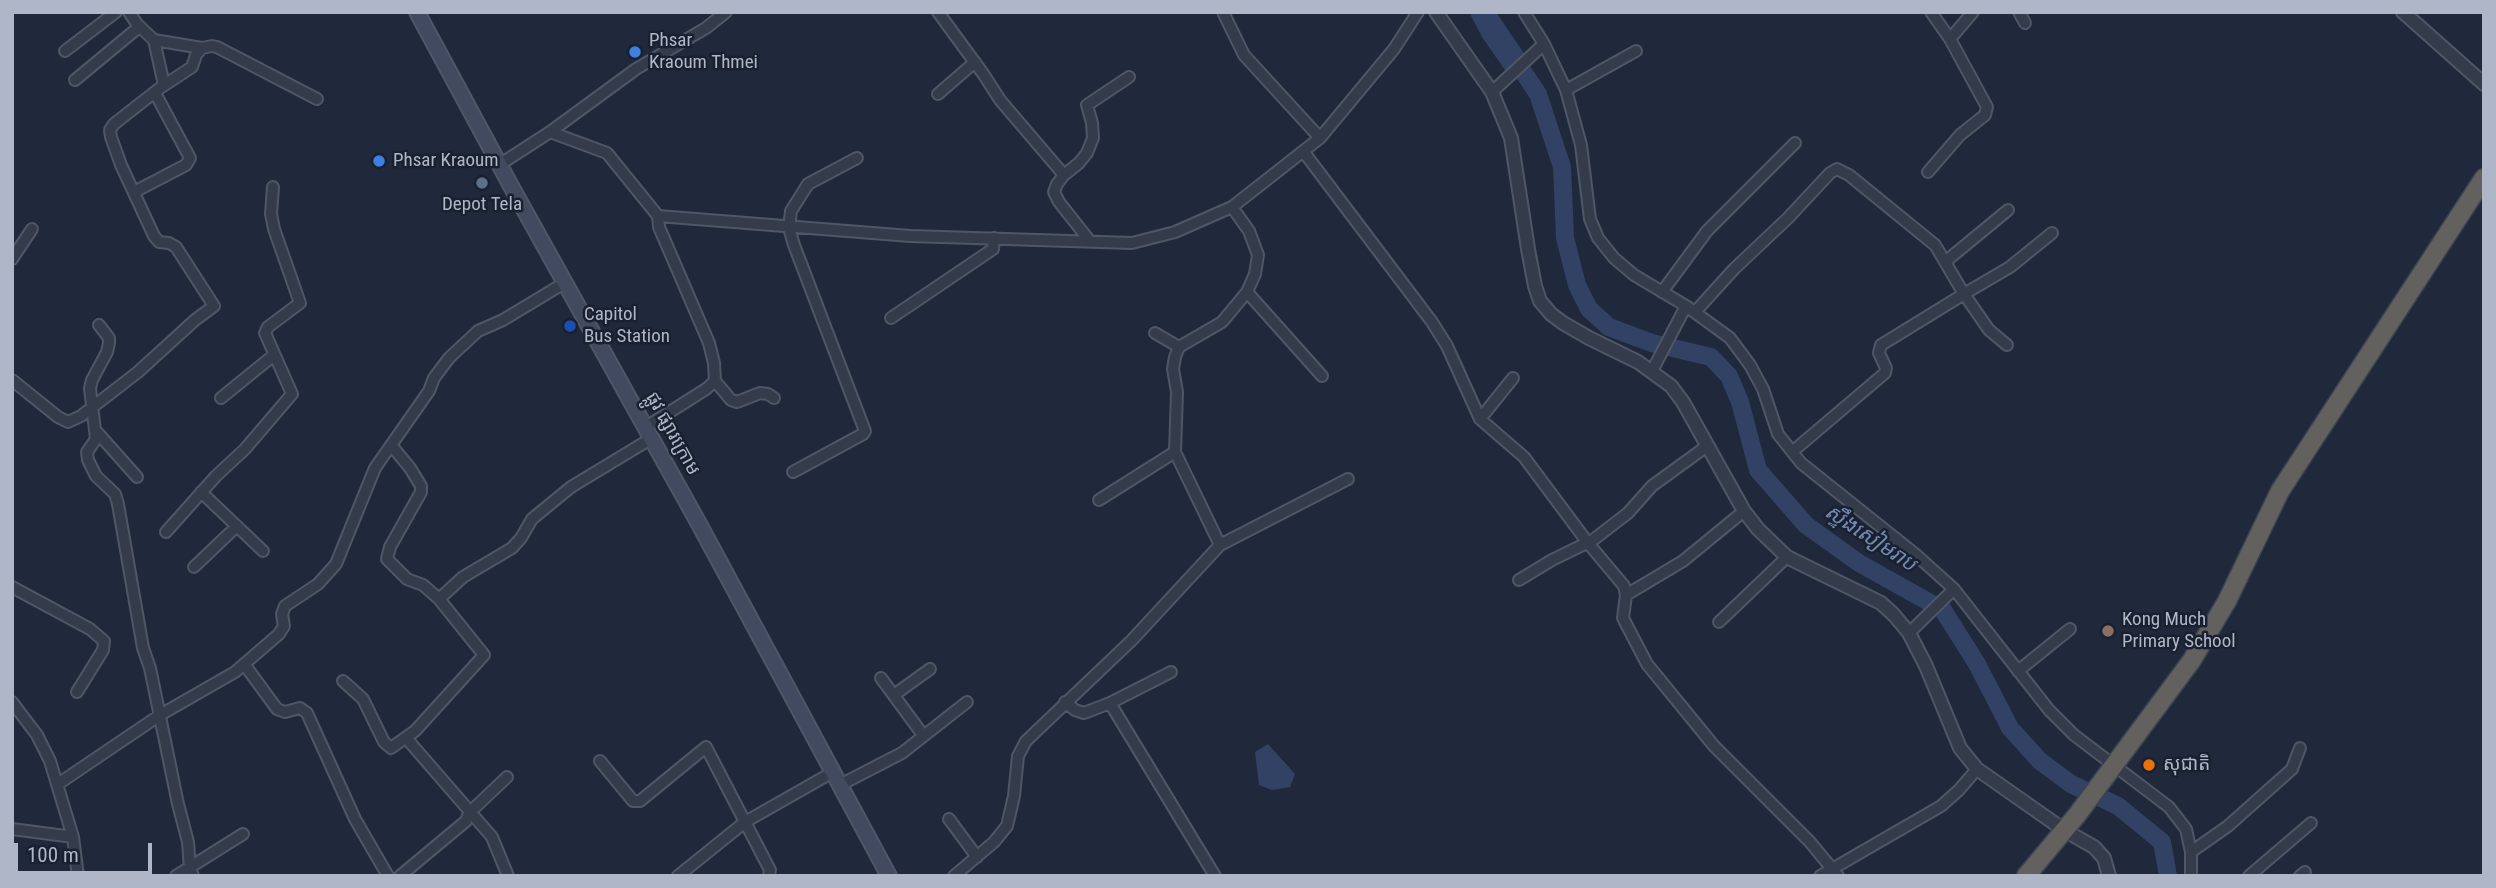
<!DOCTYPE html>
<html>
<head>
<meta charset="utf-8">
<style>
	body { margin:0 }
	#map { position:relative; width:2496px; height:888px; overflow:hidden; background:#20293b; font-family:"Roboto Condensed",sans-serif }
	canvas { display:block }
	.frame { position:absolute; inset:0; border:14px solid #afb6c8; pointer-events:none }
	.scale { position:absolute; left:14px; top:843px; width:138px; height:32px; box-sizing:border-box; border:4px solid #afb6c8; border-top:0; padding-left:9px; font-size:21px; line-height:24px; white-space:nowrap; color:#afb6c8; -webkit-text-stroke:5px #192130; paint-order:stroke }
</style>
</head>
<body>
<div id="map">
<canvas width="2496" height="888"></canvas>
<div class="frame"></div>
<div class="scale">100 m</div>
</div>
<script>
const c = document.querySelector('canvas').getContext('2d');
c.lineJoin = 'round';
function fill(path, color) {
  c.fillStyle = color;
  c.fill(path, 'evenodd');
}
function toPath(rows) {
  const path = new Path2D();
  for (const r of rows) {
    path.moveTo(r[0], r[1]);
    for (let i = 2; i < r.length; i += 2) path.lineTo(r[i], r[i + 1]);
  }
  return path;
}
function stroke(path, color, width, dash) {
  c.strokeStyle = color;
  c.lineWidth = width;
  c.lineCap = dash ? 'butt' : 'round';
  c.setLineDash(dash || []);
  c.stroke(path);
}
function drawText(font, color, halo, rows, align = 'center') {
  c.font = font + ' "Roboto Condensed","Noto Sans Khmer",sans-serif';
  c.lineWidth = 5;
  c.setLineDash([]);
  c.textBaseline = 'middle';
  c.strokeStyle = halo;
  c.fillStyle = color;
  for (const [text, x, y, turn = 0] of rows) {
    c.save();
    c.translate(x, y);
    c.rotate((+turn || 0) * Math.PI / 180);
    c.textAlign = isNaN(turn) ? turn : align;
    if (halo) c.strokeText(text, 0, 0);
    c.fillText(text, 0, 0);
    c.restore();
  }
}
fill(toPath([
	[1469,12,1496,12,1525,55,1507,73,1482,37],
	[1268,744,1295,774,1290,787,1272,790,1259,785,1255,752]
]), '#324264');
stroke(toPath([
	[1483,12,1538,94,1562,167,1565,238,1577,285,1589,309,1609,327,1652,343,1711,357,1729,376,1740,402,1758,470,1806,525,1859,563,1943,610,1977,664,2010,728,2040,761,2071,784,2118,806,2162,842,2168,876]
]), '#324264', 18);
const minor = toPath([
	[129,12,137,24,154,40,164,85],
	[938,12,984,75,1000,100,1064,175],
	[1223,12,1244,55,1320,138],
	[1524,12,1544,44,1566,90,1581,145,1590,219,1598,238,1614,258,1634,275,1686,306,1730,338,1750,365,1763,389,1778,434,1801,463,1915,554,1954,589,2049,710,2074,735,2169,807,2186,829,2191,852,2191,876],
	[2019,12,2025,23],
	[1950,39,1973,12],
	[202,48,212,46,217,47,317,99],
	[65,51,116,12],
	[75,80,139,27],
	[1566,90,1636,51],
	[1492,92,1544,44],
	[938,94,975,62],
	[550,132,607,153,658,216,910,236,1132,243,1175,232,1232,207,1320,138,1394,49,1418,12],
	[1303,151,1432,322,1447,346,1480,419,1524,457,1588,543,1624,586,1626,595,1623,618,1647,664,1714,746,1810,842,1838,876],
	[499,165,550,132,636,69,706,28,726,12],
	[1928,172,1960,135,1985,115,1987,107,1950,39,1931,12],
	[134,192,186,165,190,158,155,93],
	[1232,207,1249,231,1258,255,1255,274,1247,292,1322,376],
	[1089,240,1059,202,1054,192,1057,184,1064,175,1079,163,1087,153,1093,138,1092,123,1087,105,1129,77],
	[12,259,32,229],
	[1945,262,2008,210],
	[1662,292,1707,231,1795,143],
	[1695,312,1734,269,1788,218,1830,173,1837,169,1849,175,1935,245,1964,294,1881,345,1879,353,1886,368,1885,373,1792,452],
	[891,318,993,249,994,238],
	[99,325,109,338,109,343,107,352,92,380,90,388,96,439,87,452,88,460,96,476,115,494,118,504,143,648,150,668,178,804,188,842,190,869,193,876],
	[1155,333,1179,347,1222,322,1247,292],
	[2007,345,1989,330,1964,294,2010,267,2052,233],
	[1652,371,1686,306],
	[12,380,58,417,68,422,81,416,138,372,195,320,214,306,176,247,169,243,159,242,154,236,121,165,111,137,110,130,114,124,160,88,192,67,196,55,202,48,154,40],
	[715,381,731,400,737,402,760,393,768,394,774,398],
	[221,398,274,355],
	[1480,419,1513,378],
	[646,427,706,389,715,381,714,363,709,343,659,227,658,216],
	[96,431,137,477],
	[793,472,863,434,865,431,794,245,789,228,791,211,808,184,857,158],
	[201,492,263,551],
	[1099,500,1175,452],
	[166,532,216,476,245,449,292,394,265,333,268,327,300,303,274,229,271,214,273,187],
	[1220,545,1348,479],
	[194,567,237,526],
	[1519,580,1552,560,1593,540,1628,513,1652,486,1707,446],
	[12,587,90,629,104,641,103,650,77,692],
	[1626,595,1683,561,1744,511],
	[439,599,463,577,512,548,521,538,532,519,571,487,652,438],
	[1719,622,1787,557],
	[1909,633,1954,589],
	[244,664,277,709,285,712,300,708,307,713,355,819,388,876],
	[2018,671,2070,629],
	[881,678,923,735],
	[343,681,363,699,384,742,391,748,415,731,484,655,439,599,423,585,407,579,387,559,390,547,421,492,421,486,410,468,391,445],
	[894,695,930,669],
	[12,702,37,735,50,761,73,837,78,876],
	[1065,702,1075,710,1084,713,1110,703,1171,672],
	[1110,703,1215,876],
	[407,739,492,837,508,876],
	[600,761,633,801,640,801,706,747,770,870,769,876],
	[58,784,160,715,235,672,279,634,284,626,282,614,285,606,318,584,336,564,375,468,429,391,434,378,449,358,478,331,503,320,566,282],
	[840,785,902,753,967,702],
	[949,819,977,857],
	[12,829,73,837],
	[2191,852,2228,826,2292,769,2300,748],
	[176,876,243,834],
	[400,876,466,821,469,813,507,777],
	[678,876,745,822,833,772],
	[954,876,994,842,1007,826,1014,796,1018,756,1026,741,1132,640,1220,545,1175,452,1177,392,1173,369,1175,357,1179,347],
	[1820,876,1941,806,1959,790,1977,769],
	[2249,876,2311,823],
	[2300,876,2305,872]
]);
const tertiary = toPath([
	[1436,12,1492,92,1511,138,1528,249,1535,286,1540,301,1551,314,1563,323,1589,338,1638,362,1671,386,1683,402,1744,511,1758,529,1787,557,1881,603,1894,615,1909,633,1926,666,1960,748,1977,769,2064,830,2094,847,2104,858,2109,876],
	[2403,12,2484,84]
]);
const secondary = toPath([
	[417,12,511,186,698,522,889,876]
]);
const trunk = toPath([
	[2026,876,2077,815,2192,660,2227,601,2280,491,2484,178]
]);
stroke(minor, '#4f5666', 14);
stroke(tertiary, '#4f5666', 16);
stroke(secondary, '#4f5666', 18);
stroke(trunk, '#3c4353', 21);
stroke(minor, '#343b4b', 10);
stroke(tertiary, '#343b4b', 12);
stroke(secondary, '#414a5f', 14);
stroke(trunk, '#62615e', 18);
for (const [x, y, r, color] of [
	[635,52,7,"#3f7fe0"],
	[379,161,7,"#3f7fe0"],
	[482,183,7,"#5c6f8a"],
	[570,326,7,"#1a4fb4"],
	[2108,631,7,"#8d6e63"],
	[2149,765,7,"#e8710a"]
]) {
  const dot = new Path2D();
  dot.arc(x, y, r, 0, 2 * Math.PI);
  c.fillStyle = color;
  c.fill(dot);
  stroke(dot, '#192130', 2.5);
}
drawText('19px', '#afb6c8', '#192130', [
	["Phsar",649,41],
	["Kraoum Thmei",649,63],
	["Phsar Kraoum",393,161],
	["Depot Tela",482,205,"center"],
	["Capitol",584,315],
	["Bus Station",584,337],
	["Kong Much",2122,620],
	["Primary School",2122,642],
	["សុជាតិ",2163,765]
], 'left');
drawText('19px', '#afb6c8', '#192130', [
	["ផ្លូវ ផ្សារក្រោម",672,434,61]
]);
drawText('italic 21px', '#7489b2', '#192130', [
	["ស្ទឹងសៀមរាប",1870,539,33]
]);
</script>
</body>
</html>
